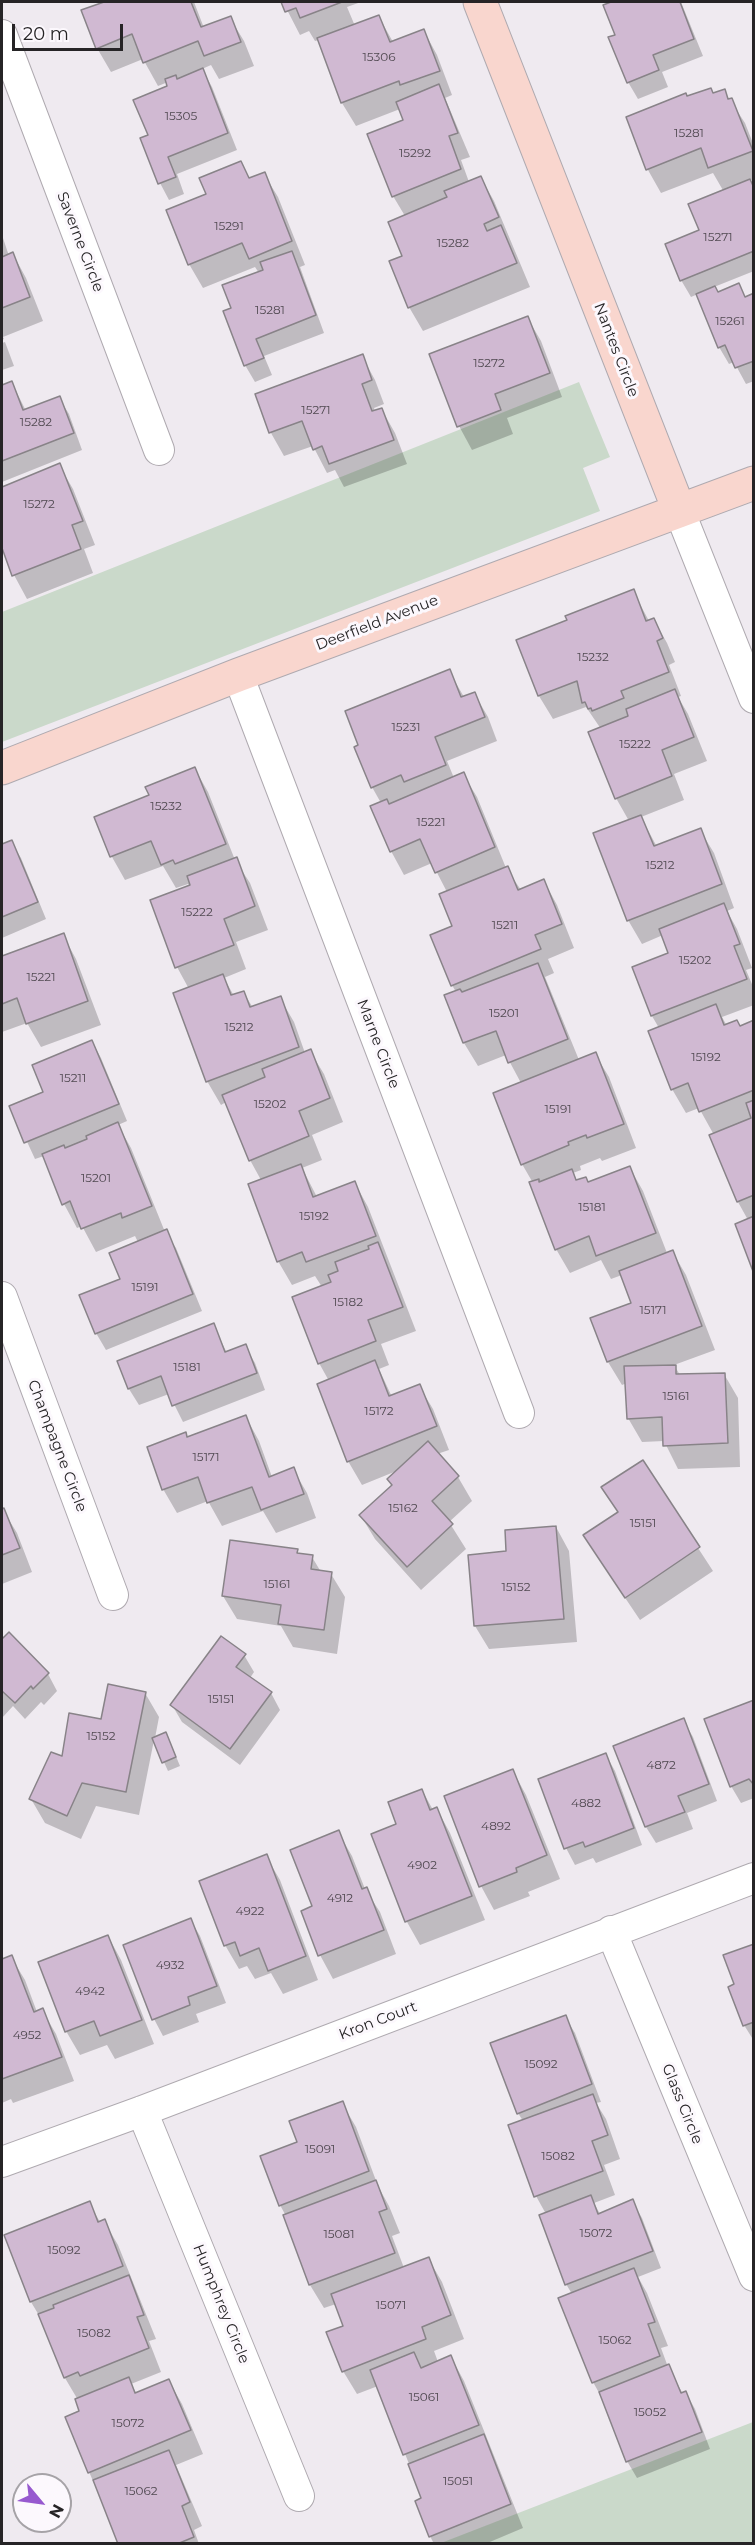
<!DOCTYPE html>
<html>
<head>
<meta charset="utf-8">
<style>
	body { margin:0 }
	#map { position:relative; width:755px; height:2545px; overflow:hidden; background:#efeaf0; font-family:Montserrat,sans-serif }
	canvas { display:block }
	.frame { position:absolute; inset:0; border:3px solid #262426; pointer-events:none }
	.north { position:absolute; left:12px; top:2473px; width:60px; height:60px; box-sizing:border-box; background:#fcf8fd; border:2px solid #a6a3a7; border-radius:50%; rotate:119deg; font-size:16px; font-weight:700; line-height:24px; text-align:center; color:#262426 }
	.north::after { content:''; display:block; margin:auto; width:21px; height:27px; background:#9759cf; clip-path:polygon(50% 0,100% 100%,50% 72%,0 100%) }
	.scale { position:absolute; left:12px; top:24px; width:111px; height:27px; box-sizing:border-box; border:3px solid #262426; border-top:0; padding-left:8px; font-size:18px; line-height:21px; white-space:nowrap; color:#262426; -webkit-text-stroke:4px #fcf8fd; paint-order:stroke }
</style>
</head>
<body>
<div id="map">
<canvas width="755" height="2545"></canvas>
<div class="frame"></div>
<div class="north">N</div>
<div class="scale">20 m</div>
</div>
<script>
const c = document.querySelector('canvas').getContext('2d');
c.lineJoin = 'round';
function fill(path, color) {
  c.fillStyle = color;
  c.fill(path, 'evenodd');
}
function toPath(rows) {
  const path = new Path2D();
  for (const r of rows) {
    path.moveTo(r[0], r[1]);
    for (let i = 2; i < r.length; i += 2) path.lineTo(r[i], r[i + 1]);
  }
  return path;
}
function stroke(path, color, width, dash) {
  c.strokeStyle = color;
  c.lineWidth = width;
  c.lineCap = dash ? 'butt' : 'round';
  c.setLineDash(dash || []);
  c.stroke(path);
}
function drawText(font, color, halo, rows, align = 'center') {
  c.font = font + ' Montserrat,sans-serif';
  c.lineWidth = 6;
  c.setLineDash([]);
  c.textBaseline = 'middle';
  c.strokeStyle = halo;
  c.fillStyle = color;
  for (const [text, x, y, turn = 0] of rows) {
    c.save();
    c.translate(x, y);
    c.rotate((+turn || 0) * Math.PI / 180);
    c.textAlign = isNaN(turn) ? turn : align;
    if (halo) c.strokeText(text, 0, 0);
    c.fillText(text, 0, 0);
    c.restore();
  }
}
fill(toPath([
	[579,382,610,457,583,468,600,511,2,742,2,612],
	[753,2422,753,2543,441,2543]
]), '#cad9ca');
fill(toPath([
	[108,2,194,2,204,28,230,18,244,41,254,66,219,79,211,65,202,69,212,87,237,150,177,174,184,194,169,200,160,183,150,136,169,87,168,82,158,86,143,59,111,72,97,48,83,11],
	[283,2,361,2,347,7,355,26,379,17,393,42,424,31,437,55,452,95,445,98,470,157,461,160,469,182,481,178,494,201,530,287,423,331,409,307,403,257,405,216,393,196,405,121,400,109,356,126,342,103,319,40,315,41,309,31,300,35],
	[615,2,681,2,703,56,662,72,668,87,638,99,628,82,616,36,605,6],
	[724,91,745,123,754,146,754,179,749,181,754,188,754,271,714,287,718,293,738,284,746,298,754,295,754,381,746,384,734,362,729,364,719,347,698,294,691,297,681,280,701,231,724,192,713,173,661,193,648,170,628,118,687,98,713,95],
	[240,163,250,179,264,174,278,197,305,265,300,267,324,333,264,356,272,375,255,382,245,365,233,309,259,273,255,267,203,288,189,264,208,195],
	[2,235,9,256,13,254,26,278,43,321,3,337,4,339,2,340],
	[527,317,541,341,562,397,507,418,513,434,472,450,459,426],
	[5,342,14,366,2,370,2,343],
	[362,356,375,380,384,404,374,408,375,412,382,410,395,433,407,464,344,487,335,470,327,473,313,446,284,456,271,433,257,395],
	[12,383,26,411,59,398,69,414,82,450,2,482,2,387],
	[59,465,73,489,95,545,84,549,93,573,27,599,14,575,2,543,2,488],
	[633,591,649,621,654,620,667,643,675,662,669,665,681,696,678,697,688,714,707,761,674,774,684,800,641,817,657,847,700,830,714,853,734,908,727,911,737,929,752,968,746,970,754,989,754,1005,722,1017,727,1026,739,1027,754,1022,754,1270,748,1220,738,1202,714,1135,699,1108,686,1113,672,1089,659,1028,652,1016,670,953,663,935,642,944,628,920,629,821,616,798,601,729,586,707,553,719,539,696,518,640,569,620],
	[449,671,464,697,474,693,488,717,497,741,447,761,454,778,463,774,477,797,506,868,521,890,544,881,557,905,574,948,548,959,554,973,545,977,579,1060,595,1054,609,1077,636,1148,602,1161,600,1158,580,1166,581,1170,573,1173,577,1181,588,1183,630,1168,643,1191,667,1253,672,1251,686,1275,715,1350,674,1365,680,1375,724,1374,738,1398,740,1467,678,1469,664,1441,642,1442,628,1418,627,1383,622,1385,608,1362,633,1303,622,1275,611,1279,601,1260,570,1273,556,1249,533,1183,522,1164,521,1083,506,1055,478,1066,464,1043,446,996,456,992,452,985,454,927,447,892,432,863,404,875,391,851,381,803,372,787],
	[195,769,208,792,235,860,250,883,268,930,236,942,246,969,224,978,234,996,244,993,253,1008,280,998,294,1022,305,1053,310,1051,324,1074,343,1122,312,1135,322,1160,302,1168,317,1197,355,1183,368,1207,416,1331,381,1344,389,1365,379,1369,392,1397,419,1386,433,1409,449,1450,437,1454,458,1477,472,1501,449,1522,466,1549,421,1590,375,1539,361,1516,393,1486,399,1470,362,1485,348,1461,329,1381,319,1363,322,1287,315,1276,292,1285,278,1261,261,1180,250,1160,226,1102,221,1105,207,1081,189,989,177,967,190,887,188,884,176,888,163,866,125,880,112,857,96,817,150,796],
	[11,842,21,858,46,919,2,938,2,846],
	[63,935,76,959,101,1025,41,1047,27,1023,2,1032,2,958],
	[92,1041,101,1058,127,1121,118,1125,131,1148,165,1232,176,1248,202,1311,106,1350,96,1333,138,1242,135,1236,96,1252,82,1226,77,1228,64,1204,44,1156,35,1159,11,1107,45,1092],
	[213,1325,227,1353,245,1346,255,1363,265,1390,183,1422,169,1394,139,1405,129,1389,119,1362],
	[246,1417,259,1441,272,1477,293,1469,307,1493,316,1518,276,1533,263,1511,222,1526,208,1501,177,1513,163,1489,188,1439],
	[642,1462,713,1571,640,1620,599,1559,619,1513,603,1487],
	[2,1510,3,1510,17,1533,32,1572,2,1584],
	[556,1527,569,1551,577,1642,489,1649,475,1626,508,1553],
	[297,1551,299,1555,312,1557,321,1572,331,1574,345,1597,337,1654,293,1647,281,1626,237,1619,223,1596],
	[2,1638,48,1674,57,1691,44,1705,41,1702,25,1719,13,1706,2,1718],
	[244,1655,254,1672,250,1678,271,1693,280,1710,240,1765,182,1722,172,1705],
	[145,1693,159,1717,155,1738,170,1742,180,1766,168,1771,154,1740,139,1815,96,1806,81,1839,45,1823,31,1799,63,1758,102,1721],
	[754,1701,754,1798,741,1803,731,1786],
	[683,1720,693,1737,717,1801,687,1813,693,1829,656,1843,646,1827,615,1747],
	[606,1755,615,1771,642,1845,596,1863,593,1858,575,1865,566,1848],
	[513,1771,526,1795,560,1879,528,1892,530,1896,494,1910,481,1886,446,1797],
	[422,1790,433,1810,437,1809,450,1833,485,1920,420,1945,407,1922,373,1835,398,1825],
	[338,1832,352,1856,365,1889,380,1912,396,1954,333,1979,320,1955,313,1907],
	[266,1856,280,1880,318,1980,283,1994,271,1973,255,1979,247,1966,239,1969,225,1945],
	[190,1919,200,1936,226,2003,196,2014,199,2022,163,2036,154,2019],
	[108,1936,121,1960,154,2044,115,2059,107,2045,80,2055,66,2031],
	[754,1945,754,2041,744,2025,736,1985],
	[11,1957,25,1980,37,2012,42,2010,56,2034,74,2081,13,2103,11,2099,2,2103,2,1960],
	[565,2017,575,2033,601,2102,596,2103,606,2119,620,2159,604,2165,615,2195,594,2203,600,2214,632,2201,642,2218,661,2268,638,2277,647,2293,668,2346,661,2348,668,2367,683,2394,686,2393,695,2409,710,2449,637,2478,627,2461,603,2400,593,2382,572,2294,566,2284,546,2214,536,2196,523,2121,518,2113],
	[342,2103,356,2127,378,2186,389,2206,400,2233,392,2236,404,2268,428,2258,442,2282,464,2339,434,2351,438,2362,451,2357,464,2381,523,2528,485,2544,434,2544,430,2536,423,2499,378,2386,357,2394,343,2371,345,2326,336,2304,324,2308,310,2285,286,2216,280,2205,299,2143],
	[89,2203,100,2222,104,2221,118,2245,156,2339,149,2341,161,2372,131,2384,137,2394,169,2381,182,2404,203,2454,176,2465,202,2526,194,2530,199,2544,120,2544,66,2418,81,2411,78,2400,65,2378,43,2322,31,2302,6,2236]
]), '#0003');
const building = toPath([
	[104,2,191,2,201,27,231,16,241,42,204,56,198,41,143,63,132,34,96,49,81,10,104,2],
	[281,2,342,2,300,18,296,8,285,12,281,2],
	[611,2,680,2,694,39,653,55,659,70,627,83,608,37,615,35,603,5,611,2],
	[379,15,390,42,424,29,440,71,400,85,399,81,341,103,317,38,379,15],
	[203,68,228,133,168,157,176,177,158,184,140,138,148,135,133,100,167,86,165,79,176,75,177,79,203,68],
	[439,84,458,133,449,136,461,169,392,197,367,134,403,120,396,102,439,84],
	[711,88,713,93,725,89,728,99,732,98,753,151,708,168,701,148,646,170,626,117,686,93,687,96,711,88],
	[241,161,249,178,265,172,292,241,249,259,242,243,188,265,166,210,206,194,199,178,241,161],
	[481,176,499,217,484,224,487,231,501,225,517,263,408,308,389,261,402,256,388,222,447,197,444,191,481,176],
	[750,179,754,188,754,251,680,281,665,244,699,230,688,204,750,179],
	[292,251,316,315,256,339,264,358,244,366,223,311,231,308,222,285,263,270,260,262,292,251],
	[13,252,30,297,2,308,2,257,13,252],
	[739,283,745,297,754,293,754,361,735,368,725,345,718,348,696,294,715,286,718,292,739,283],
	[528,316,550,373,495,394,501,410,457,427,429,354,528,316],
	[363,354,372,380,362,384,372,411,382,408,394,440,329,464,322,446,313,450,302,421,269,433,255,394,363,354],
	[12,381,23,410,60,396,74,433,2,461,2,385,12,381],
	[60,463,83,521,72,525,81,549,12,576,2,548,2,487,60,463],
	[634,589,646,621,654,618,663,638,657,641,669,672,621,691,624,698,592,711,591,708,588,709,585,702,582,703,577,681,538,696,516,640,567,620,565,616,634,589],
	[450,669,461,697,475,692,485,717,435,737,446,765,404,782,401,775,371,788,354,747,358,745,345,711,450,669],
	[675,689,694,737,662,750,672,776,615,799,588,732,628,716,626,709,675,689],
	[195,767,226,844,175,864,173,860,161,865,151,841,110,857,94,817,149,795,145,787,195,767],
	[464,772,495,847,435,873,420,839,390,852,370,806,387,799,389,804,464,772],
	[641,815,654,846,701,828,722,884,627,921,593,833,641,815],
	[12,840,38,902,2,917,2,844,12,840],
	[237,857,255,906,224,919,234,945,175,968,150,900,190,885,187,876,237,857],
	[508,866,518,890,544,879,562,924,535,935,541,949,451,986,430,935,452,926,439,894,508,866],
	[724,903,740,944,734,946,747,979,651,1016,632,967,668,953,659,929,724,903],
	[64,933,88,1001,26,1024,17,998,2,1004,2,956,64,933],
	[538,963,568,1039,508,1063,496,1031,463,1043,444,995,460,989,462,992,538,963],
	[223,974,231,995,244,991,250,1007,281,996,299,1047,206,1082,173,993,223,974],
	[716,1004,724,1025,737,1020,740,1026,754,1020,754,1090,699,1112,688,1083,671,1090,648,1031,716,1004],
	[92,1040,119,1104,24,1143,9,1106,43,1092,32,1065,92,1040],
	[311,1049,330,1098,299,1111,309,1136,249,1161,222,1095,265,1077,262,1069,311,1049],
	[596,1052,624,1124,587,1138,586,1135,568,1142,569,1145,521,1165,493,1093,596,1052],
	[754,1100,754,1195,737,1202,709,1135,751,1118,746,1103,754,1100],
	[118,1122,152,1206,122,1218,121,1213,81,1229,70,1201,62,1205,42,1154,64,1145,65,1148,87,1139,86,1136,118,1122],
	[301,1164,313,1197,355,1181,376,1236,306,1262,302,1252,277,1262,248,1184,301,1164],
	[630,1166,656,1233,596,1256,589,1236,555,1250,529,1182,539,1179,539,1182,572,1169,576,1180,586,1177,588,1182,630,1166],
	[754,1216,754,1274,735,1224,754,1216],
	[167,1229,193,1294,95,1334,79,1295,120,1279,109,1253,167,1229],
	[378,1242,403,1307,368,1320,376,1341,318,1364,292,1297,331,1282,328,1275,338,1271,335,1262,369,1249,368,1246,378,1242],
	[673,1250,702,1326,607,1362,590,1318,631,1303,619,1271,673,1250],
	[214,1323,225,1352,246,1344,257,1373,172,1406,161,1376,128,1389,117,1361,214,1323],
	[375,1360,389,1396,420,1384,437,1426,347,1462,317,1384,375,1360],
	[676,1365,676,1374,725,1373,728,1443,663,1446,662,1417,627,1419,624,1366,676,1365],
	[246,1415,269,1477,294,1467,304,1494,261,1510,252,1487,207,1503,198,1477,162,1490,147,1447,186,1432,187,1437,246,1415],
	[428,1441,459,1476,432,1501,453,1524,407,1567,359,1515,392,1485,387,1479,428,1441],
	[643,1460,700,1547,625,1598,583,1535,618,1512,601,1487,643,1460],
	[4,1508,20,1548,2,1555,2,1509,4,1508],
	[556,1526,564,1619,474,1626,468,1555,506,1551,505,1530,556,1526],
	[230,1540,298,1549,297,1553,313,1555,311,1569,332,1572,324,1630,278,1624,281,1605,222,1596,230,1540],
	[9,1632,49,1673,33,1689,31,1686,15,1703,2,1691,2,1636,3,1638,9,1632],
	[221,1636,246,1654,236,1667,272,1692,230,1749,170,1705,221,1636],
	[108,1684,146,1692,126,1792,82,1783,67,1816,29,1799,51,1752,62,1756,69,1713,101,1719,108,1684],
	[754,1700,754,1785,749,1779,730,1787,704,1719,754,1700],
	[684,1718,709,1784,678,1796,685,1812,645,1827,613,1746,684,1718],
	[166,1732,176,1757,162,1763,152,1738,166,1732],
	[606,1753,634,1828,585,1847,583,1842,564,1849,538,1779,606,1753],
	[513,1769,547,1855,516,1868,517,1872,479,1887,444,1796,513,1769],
	[422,1789,430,1810,437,1807,472,1896,405,1922,371,1834,396,1824,388,1802,422,1789],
	[339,1830,362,1889,367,1887,384,1930,318,1956,301,1911,312,1906,290,1850,339,1830],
	[267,1854,306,1956,268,1971,259,1948,240,1956,235,1942,224,1946,199,1881,267,1854],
	[191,1918,217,1986,188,1997,190,2005,152,2020,123,1945,191,1918],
	[108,1935,142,2020,100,2036,94,2021,65,2032,38,1962,108,1935],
	[754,1944,754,2022,743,2026,728,1987,734,1984,723,1955,754,1944],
	[12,1955,34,2012,43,2008,62,2057,2,2079,2,1959,12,1955],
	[566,2015,592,2084,517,2114,490,2043,566,2015],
	[593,2094,608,2135,592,2141,603,2171,534,2197,508,2125,593,2094],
	[343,2101,369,2171,279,2206,260,2156,297,2142,289,2121,343,2101],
	[376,2180,387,2209,379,2212,395,2253,309,2285,283,2215,376,2180],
	[591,2195,598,2214,633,2199,653,2251,565,2285,539,2215,591,2195],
	[90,2201,98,2222,105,2219,123,2266,30,2302,4,2235,90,2201],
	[429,2257,451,2315,422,2327,426,2339,342,2372,326,2332,343,2326,331,2294,429,2257],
	[634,2268,655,2322,648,2324,660,2356,592,2383,558,2298,634,2268],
	[129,2275,144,2315,137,2317,149,2348,80,2376,78,2372,64,2378,38,2314,54,2308,53,2305,129,2275],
	[414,2352,421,2368,451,2355,479,2425,403,2455,370,2370,414,2352],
	[669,2364,681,2393,686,2391,702,2432,626,2462,599,2392,669,2364],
	[129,2377,135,2393,169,2379,191,2430,88,2473,65,2417,79,2411,75,2399,129,2377],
	[484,2434,511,2504,429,2537,415,2501,421,2498,408,2464,484,2434],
	[169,2450,190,2502,182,2506,194,2537,177,2544,118,2544,93,2480,169,2450]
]);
fill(building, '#d0b9d2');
stroke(building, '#888388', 1.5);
const street = toPath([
	[2,35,159,450],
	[679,510,754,698],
	[238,675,519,1413],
	[2,1297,113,1595],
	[611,1931,754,2276],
	[142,2111,299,2496],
	[2,2162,142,2111,754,1878]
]);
const secondary = toPath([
	[480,2,679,510],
	[2,768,238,675,754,483]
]);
stroke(street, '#afaab0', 32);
stroke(secondary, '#afaab0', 35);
stroke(street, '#fff', 30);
stroke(secondary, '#f9d6ce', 33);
drawText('12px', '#504951', null, [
	["15306",379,57],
	["15305",181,116],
	["15281",689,133],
	["15292",415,153],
	["15291",229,226],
	["15271",718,237],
	["15282",453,243],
	["15281",270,310],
	["15261",730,321],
	["15272",489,363],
	["15271",316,410],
	["15282",36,422],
	["15272",39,504],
	["15232",593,657],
	["15231",406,727],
	["15222",635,744],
	["15232",166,806],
	["15221",431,822],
	["15212",660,865],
	["15222",197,912],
	["15211",505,925],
	["15202",695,960],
	["15221",41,977],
	["15201",504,1013],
	["15212",239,1027],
	["15192",706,1057],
	["15211",73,1078],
	["15202",270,1104],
	["15191",558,1109],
	["15201",96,1178],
	["15181",592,1207],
	["15192",314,1216],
	["15191",145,1287],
	["15182",348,1302],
	["15171",653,1310],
	["15181",187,1367],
	["15161",676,1396],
	["15172",379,1411],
	["15171",206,1457],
	["15162",403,1508],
	["15151",643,1523],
	["15161",277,1584],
	["15152",516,1587],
	["15151",221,1699],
	["15152",101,1736],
	["4872",661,1765],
	["4882",586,1803],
	["4892",496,1826],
	["4902",422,1865],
	["4912",340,1898],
	["4922",250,1911],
	["4932",170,1965],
	["4942",90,1991],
	["4952",27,2035],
	["15092",541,2064],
	["15091",320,2149],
	["15082",558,2156],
	["15072",596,2233],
	["15081",339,2234],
	["15092",64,2250],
	["15071",391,2305],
	["15082",94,2333],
	["15062",615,2340],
	["15061",424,2397],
	["15052",650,2412],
	["15072",128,2423],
	["15051",458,2481],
	["15062",141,2491]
]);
drawText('15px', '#262426', '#fcf8fd', [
	["Saverne Circle",80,242,69],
	["Nantes Circle",616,350,69],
	["Deerfield Avenue",377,623,-21],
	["Marne Circle",378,1044,69],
	["Champagne Circle",57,1446,69],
	["Kron Court",378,2021,-21],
	["Glass Circle",682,2104,68],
	["Humphrey Circle",221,2304,68]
]);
</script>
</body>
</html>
